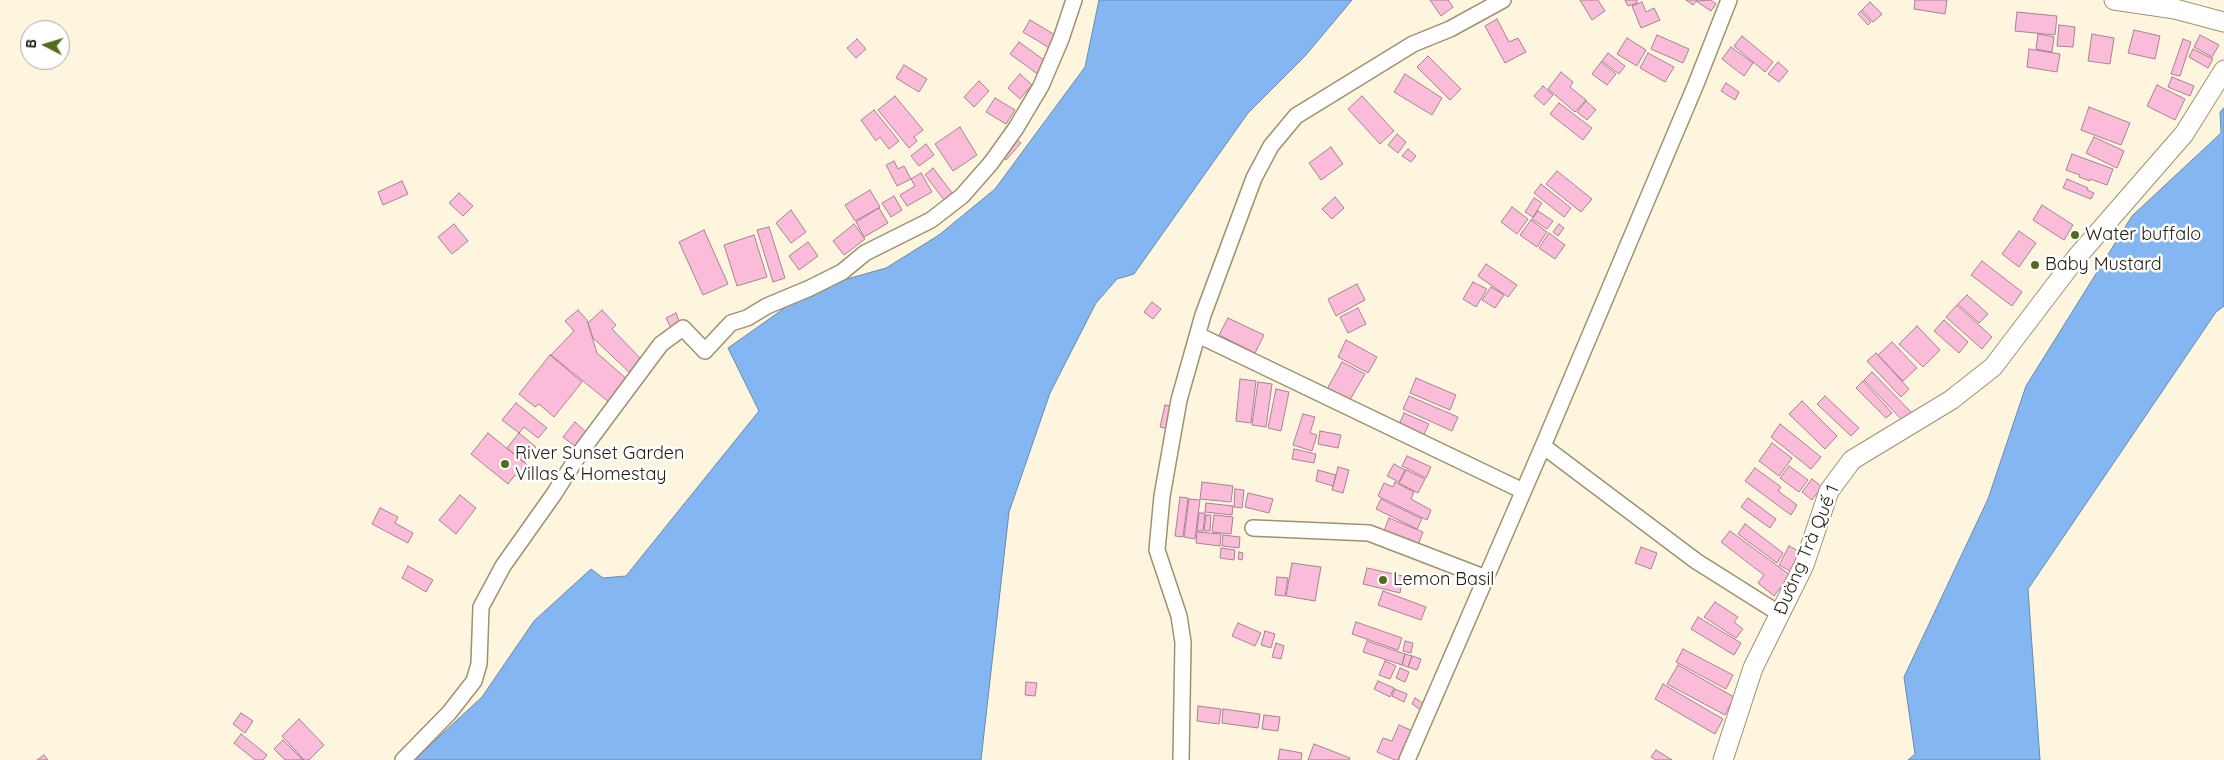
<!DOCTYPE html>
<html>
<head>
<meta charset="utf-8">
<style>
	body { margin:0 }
	#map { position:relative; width:2224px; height:760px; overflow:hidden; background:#fef5df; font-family:Quicksand,sans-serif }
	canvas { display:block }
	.north { position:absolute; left:20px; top:20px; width:50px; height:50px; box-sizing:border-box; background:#fff; border:1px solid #a8a6a1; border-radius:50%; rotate:275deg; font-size:14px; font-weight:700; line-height:20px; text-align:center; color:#262013 }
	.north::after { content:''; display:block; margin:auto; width:18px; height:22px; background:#536c1c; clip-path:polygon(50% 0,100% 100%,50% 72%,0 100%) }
</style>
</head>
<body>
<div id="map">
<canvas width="2224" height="760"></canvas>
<div class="north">B</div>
</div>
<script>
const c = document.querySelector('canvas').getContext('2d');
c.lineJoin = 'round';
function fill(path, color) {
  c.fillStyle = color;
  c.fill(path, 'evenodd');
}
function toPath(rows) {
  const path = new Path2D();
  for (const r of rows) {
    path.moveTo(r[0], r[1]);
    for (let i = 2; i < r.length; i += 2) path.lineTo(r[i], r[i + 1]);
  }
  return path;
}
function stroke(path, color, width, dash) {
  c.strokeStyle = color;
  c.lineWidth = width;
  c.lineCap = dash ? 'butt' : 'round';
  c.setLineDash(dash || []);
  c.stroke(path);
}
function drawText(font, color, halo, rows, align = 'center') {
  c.font = font + ' Quicksand,sans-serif';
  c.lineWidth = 5;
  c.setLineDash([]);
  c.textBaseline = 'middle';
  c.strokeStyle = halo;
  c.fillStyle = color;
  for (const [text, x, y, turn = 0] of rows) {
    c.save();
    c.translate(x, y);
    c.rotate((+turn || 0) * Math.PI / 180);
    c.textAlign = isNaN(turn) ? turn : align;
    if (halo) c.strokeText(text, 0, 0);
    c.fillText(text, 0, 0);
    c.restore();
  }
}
const water = toPath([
	[1099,0,1352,0,1305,56,1248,113,1134,274,1117,279,1096,303,1050,393,1009,512,981,760,414,760,482,697,534,621,591,569,603,578,626,576,759,411,728,348,789,305,826,285,886,268,939,235,995,189,1085,67,1099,0],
	[2224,108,2224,306,2216,312,2028,589,2040,760,1908,760,1915,754,1904,677,1988,499,2026,386,2132,216,2221,133,2220,112,2224,108]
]);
fill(water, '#84b7f1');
stroke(water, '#688aae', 1);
const building = toPath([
	[1430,0,1448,0,1453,7,1441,16,1430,0],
	[1580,0,1598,0,1605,11,1592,20,1580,0],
	[1625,0,1637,0,1637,3,1628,6,1625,0],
	[1686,0,1697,0,1693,5,1686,0],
	[1711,0,1716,4,1711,11,1696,1,1711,0],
	[1915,0,1947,0,1945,14,1914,9,1915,0],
	[1642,2,1646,12,1654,8,1660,20,1641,28,1632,6,1642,2],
	[1870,2,1882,14,1873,22,1862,10,1870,2],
	[1861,11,1871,22,1868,25,1858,14,1861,11],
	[2017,12,2057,16,2055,35,2015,31,2017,12],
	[1497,19,1509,42,1518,38,1526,52,1505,63,1485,26,1497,19],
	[1030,20,1060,38,1053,50,1023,32,1030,20],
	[2059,25,2075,27,2073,47,2057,46,2059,25],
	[2134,30,2160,36,2155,59,2128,53,2134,30],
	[2038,34,2054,37,2052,52,2036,49,2038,34],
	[2092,34,2114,38,2110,64,2088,61,2092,34],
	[1657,35,1689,49,1683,63,1651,49,1657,35],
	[2200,35,2219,45,2212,57,2194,47,2200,35],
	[1742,36,1773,62,1765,72,1734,46,1742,36],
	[1627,38,1646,50,1637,66,1617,54,1627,38],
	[857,39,866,49,856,58,847,48,857,39],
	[2183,39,2191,42,2180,76,2171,74,2183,39],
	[1019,42,1048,63,1039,75,1010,54,1019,42],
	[1731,47,1753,63,1744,76,1722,59,1731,47],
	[2029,49,2060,54,2057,72,2027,67,2029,49],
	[2193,49,2213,59,2208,68,2189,57,2193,49],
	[1608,53,1625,66,1619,74,1602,61,1608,53],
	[1648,53,1674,67,1665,82,1640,68,1648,53],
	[1428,56,1461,89,1450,100,1417,67,1428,56],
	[1601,62,1616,74,1607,85,1592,74,1601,62],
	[1778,62,1788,71,1779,82,1768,74,1778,62],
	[904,65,927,79,919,92,896,78,904,65],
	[1561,72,1573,82,1570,87,1586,100,1575,112,1548,89,1561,72],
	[1020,74,1032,85,1020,99,1008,88,1020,74],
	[1405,74,1442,98,1432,115,1394,92,1405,74],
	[2172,77,2194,86,2190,96,2168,87,2172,77],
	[979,81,989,91,974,107,964,97,979,81],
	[1726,83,1739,92,1735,100,1721,91,1726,83],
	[2157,85,2185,99,2175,120,2147,106,2157,85],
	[1543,86,1553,95,1544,105,1534,96,1543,86],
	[895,96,923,130,914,137,917,141,909,148,878,110,895,96],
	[1362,96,1394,131,1380,144,1348,109,1362,96],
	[995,98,1015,110,1006,124,986,112,995,98],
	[1586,101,1596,110,1587,120,1577,112,1586,101],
	[1559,103,1592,128,1583,140,1550,114,1559,103],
	[2089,107,2130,123,2121,145,2081,130,2089,107],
	[874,110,899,141,889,149,880,137,876,141,861,120,874,110],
	[960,127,977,155,953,171,935,144,960,127],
	[1397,134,1406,142,1398,153,1388,145,1397,134],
	[1011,135,1021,143,1006,160,997,152,1011,135],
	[2094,137,2124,151,2117,168,2086,153,2094,137],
	[926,144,934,155,919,166,911,156,926,144],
	[1331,147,1343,164,1321,180,1309,163,1331,147],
	[1408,149,1416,156,1411,162,1402,156,1408,149],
	[2072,154,2113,169,2107,185,2090,179,2090,181,2079,177,2080,175,2066,170,2072,154],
	[894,161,898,169,904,166,911,179,897,186,886,165,894,161],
	[933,168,953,194,945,201,925,175,933,168],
	[1557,171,1592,199,1581,212,1546,184,1557,171],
	[921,173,932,192,907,206,900,195,915,186,911,179,921,173],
	[2067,179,2088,188,2087,190,2094,193,2091,199,2063,188,2067,179],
	[402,181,408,194,383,205,378,192,402,181],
	[1541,184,1571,208,1564,217,1534,193,1541,184],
	[870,190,880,207,855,221,845,205,870,190],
	[459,193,473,206,463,216,449,203,459,193],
	[894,196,902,210,891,217,882,203,894,196],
	[1335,197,1344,208,1332,219,1322,209,1335,197],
	[1534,198,1542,203,1533,217,1525,212,1534,198],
	[2042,205,2073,225,2064,240,2033,220,2042,205],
	[1512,207,1528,219,1517,234,1501,222,1512,207],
	[879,208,888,223,864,237,856,222,879,208],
	[791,210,806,232,791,243,776,223,791,210],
	[1538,211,1553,221,1547,229,1532,219,1538,211],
	[1531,220,1547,232,1537,247,1520,235,1531,220],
	[454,224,468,241,452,254,438,237,454,224],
	[854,224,865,239,844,255,833,241,854,224],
	[1559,224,1564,228,1558,236,1553,232,1559,224],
	[769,227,785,278,773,282,757,230,769,227],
	[704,230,728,284,703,295,679,242,704,230],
	[2019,231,2036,243,2019,267,2002,254,2019,231],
	[1549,233,1565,245,1555,259,1539,248,1549,233],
	[754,235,767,277,737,286,724,245,754,235],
	[808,242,818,256,799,270,789,256,808,242],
	[1982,261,2022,292,2012,306,1971,275,1982,261],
	[1486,264,1517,285,1508,297,1478,276,1486,264],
	[1473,282,1487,289,1476,307,1463,299,1473,282],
	[1357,284,1365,300,1336,316,1328,299,1357,284],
	[1491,287,1504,295,1495,308,1482,300,1491,287],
	[1967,295,1988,314,1979,323,1958,304,1967,295],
	[1152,302,1161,309,1153,319,1144,312,1152,302],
	[1957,305,1992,337,1982,349,1946,317,1957,305],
	[1358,308,1366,324,1348,333,1340,317,1358,308],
	[578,310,587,320,597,353,629,381,610,403,551,355,574,331,565,321,578,310],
	[602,310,616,325,612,329,644,362,631,374,593,338,588,323,602,310],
	[676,313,680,323,671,328,666,318,676,313],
	[1228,318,1264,335,1255,353,1219,335,1228,318],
	[1944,320,1968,342,1959,353,1934,331,1944,320],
	[1917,326,1940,350,1923,367,1899,344,1917,326],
	[1346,340,1377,357,1368,373,1338,357,1346,340],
	[1892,342,1917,368,1903,381,1878,355,1892,342],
	[1876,353,1909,389,1901,397,1867,361,1876,353],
	[550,355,582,382,554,417,539,404,535,407,519,394,550,355],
	[1342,362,1365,374,1348,403,1326,391,1342,362],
	[1872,372,1913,414,1904,422,1864,380,1872,372],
	[1416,378,1456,395,1450,410,1410,393,1416,378],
	[1240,379,1256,381,1251,423,1236,421,1240,379],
	[1863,381,1892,413,1886,418,1856,388,1863,381],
	[1258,382,1272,384,1266,427,1252,425,1258,382],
	[1276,389,1289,392,1281,431,1268,428,1276,389],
	[1409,396,1458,417,1452,431,1403,409,1409,396],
	[1825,396,1859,428,1851,436,1817,404,1825,396],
	[1802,401,1837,436,1825,449,1789,414,1802,401],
	[516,403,547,428,538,438,524,427,519,433,502,420,516,403],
	[1165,405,1175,407,1170,429,1160,427,1165,405],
	[1404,413,1429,424,1422,438,1398,427,1404,413],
	[1303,414,1315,417,1310,433,1317,435,1312,451,1293,445,1303,414],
	[575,422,587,433,576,447,563,437,575,422],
	[1780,424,1821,457,1811,469,1771,437,1780,424],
	[1320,431,1341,435,1338,448,1318,444,1320,431],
	[488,433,531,468,522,480,515,475,508,484,471,454,488,433],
	[519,433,536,447,524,462,507,448,519,433],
	[1772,443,1792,458,1779,476,1759,461,1772,443],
	[1294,449,1316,454,1314,463,1292,459,1294,449],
	[1407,456,1431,467,1426,478,1402,466,1407,456],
	[1394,464,1405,470,1399,482,1387,476,1394,464],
	[1789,466,1808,480,1799,492,1780,478,1789,466],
	[1338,467,1349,470,1343,493,1332,490,1338,467],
	[1755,468,1781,487,1778,491,1797,505,1791,515,1745,481,1755,468],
	[1318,470,1336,475,1333,486,1316,481,1318,470],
	[1406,470,1425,479,1418,493,1399,483,1406,470],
	[1812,479,1822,487,1812,500,1802,492,1812,479],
	[1202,482,1233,486,1231,502,1200,499,1202,482],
	[1395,482,1414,492,1411,499,1431,510,1427,520,1378,496,1384,483,1393,487,1395,482],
	[1235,489,1244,490,1242,508,1234,507,1235,489],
	[1248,493,1273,499,1269,513,1245,507,1248,493],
	[460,495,476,508,456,534,439,520,460,495],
	[1180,497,1188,498,1183,537,1175,536,1180,497],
	[1748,498,1776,519,1770,528,1741,507,1748,498],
	[1189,499,1200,500,1195,539,1184,537,1189,499],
	[1381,499,1422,519,1417,529,1376,509,1381,499],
	[1206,503,1233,506,1232,515,1205,512,1206,503],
	[380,508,398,517,395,523,413,533,408,543,372,524,380,508],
	[1199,513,1205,513,1203,531,1197,531,1199,513],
	[1206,515,1211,515,1210,531,1204,531,1206,515],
	[1214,515,1233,517,1231,534,1212,532,1214,515],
	[1389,518,1423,532,1416,550,1382,536,1389,518],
	[1745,524,1783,553,1777,563,1738,534,1745,524],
	[1730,531,1790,575,1774,596,1758,583,1764,575,1721,542,1730,531],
	[1197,532,1221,534,1220,546,1196,543,1197,532],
	[1223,535,1240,537,1239,548,1222,546,1223,535],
	[1789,546,1802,553,1792,572,1779,565,1789,546],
	[1641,547,1657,553,1651,569,1635,563,1641,547],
	[1221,548,1235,550,1234,560,1220,558,1221,548],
	[1239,552,1243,553,1242,560,1238,559,1239,552],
	[1292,563,1321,567,1315,601,1286,596,1292,563],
	[408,566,433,580,426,592,402,578,408,566],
	[1367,568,1403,576,1400,593,1363,584,1367,568],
	[1277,577,1288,578,1285,596,1275,595,1277,577],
	[1383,591,1426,607,1421,620,1378,605,1383,591],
	[1715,602,1738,617,1734,622,1743,629,1736,638,1704,617,1715,602],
	[1698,617,1741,643,1734,655,1691,629,1698,617],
	[1356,622,1402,638,1398,650,1352,634,1356,622],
	[1238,623,1261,633,1255,646,1232,636,1238,623],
	[1265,631,1275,634,1271,648,1261,645,1265,631],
	[1367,641,1405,654,1402,665,1363,652,1367,641],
	[1405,641,1413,643,1411,653,1403,651,1405,641],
	[1276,643,1284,646,1281,659,1272,657,1276,643],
	[1683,649,1733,675,1726,689,1676,662,1683,649],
	[1405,654,1412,656,1408,667,1402,665,1405,654],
	[1412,656,1421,659,1417,670,1408,667,1412,656],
	[1385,661,1396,666,1390,679,1379,675,1385,661],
	[1678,665,1734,697,1725,715,1667,684,1678,665],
	[1400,668,1409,672,1405,682,1396,678,1400,668],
	[1378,681,1394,688,1390,697,1374,689,1378,681],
	[1026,682,1037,683,1035,696,1025,695,1026,682],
	[1663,684,1723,719,1715,734,1655,699,1663,684],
	[1395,689,1407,694,1404,702,1392,696,1395,689],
	[1415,698,1424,704,1421,710,1412,704,1415,698],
	[1198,706,1221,709,1219,724,1197,721,1198,706],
	[1223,709,1260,714,1258,728,1222,723,1223,709],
	[241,713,253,721,245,733,233,724,241,713],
	[1264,715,1280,717,1278,731,1262,729,1264,715],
	[299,719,324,745,309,760,304,760,282,736,299,719],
	[1399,725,1413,731,1402,760,1395,760,1377,752,1383,738,1392,741,1399,725],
	[241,734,267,755,263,760,255,760,234,743,241,734],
	[283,740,303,760,285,760,274,749,283,740],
	[1314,744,1350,758,1349,760,1308,760,1314,744],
	[1280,749,1302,753,1301,760,1278,760,1280,749],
	[1656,750,1672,760,1656,760,1651,757,1656,750],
	[44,755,48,760,37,760,44,755]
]);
fill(building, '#fabcd8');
stroke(building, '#a78393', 1);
const minor = toPath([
	[1198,335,1523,491],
	[1543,446,1696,561,1780,614],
	[1253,528,1369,533,1486,578],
	[403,760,449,713,474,681,479,664,481,607,503,566,554,494,582,450,661,344,683,328,705,351,731,323,747,318,767,306,810,288,842,272,865,253,931,220,962,196,991,163,1016,128,1041,86,1061,39,1074,0],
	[1181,760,1183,642,1179,616,1157,550,1162,496,1179,400,1203,315,1254,178,1271,146,1296,116,1413,44,1450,29,1503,0],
	[1407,760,1543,446,1696,84,1729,0]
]);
const tertiary = toPath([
	[2114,0,2175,9,2224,22],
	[1723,760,1753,668,1804,565,1829,491,1852,460,1951,400,1993,367,2076,258,2184,134,2224,70]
]);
stroke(minor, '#a0916f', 18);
stroke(tertiary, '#a0916f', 21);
stroke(minor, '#fff', 15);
stroke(tertiary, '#fff', 19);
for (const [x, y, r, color] of [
	[2075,235,5,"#536c1c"],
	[2035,265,5,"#536c1c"],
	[505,464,5,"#536c1c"],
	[1383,580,5,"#536c1c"]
]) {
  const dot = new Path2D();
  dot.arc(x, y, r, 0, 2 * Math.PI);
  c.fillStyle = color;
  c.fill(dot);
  stroke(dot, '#fff', 2);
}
drawText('18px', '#262013', '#fff', [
	["Water buffalo",2085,235],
	["Baby Mustard",2045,265],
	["River Sunset Garden",515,454],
	["Villas & Homestay",515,475],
	["Lemon Basil",1393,580]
], 'left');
drawText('18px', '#262013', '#fff', [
	["Đường Trà Quế 1",1807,550,-67]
]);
</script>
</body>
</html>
